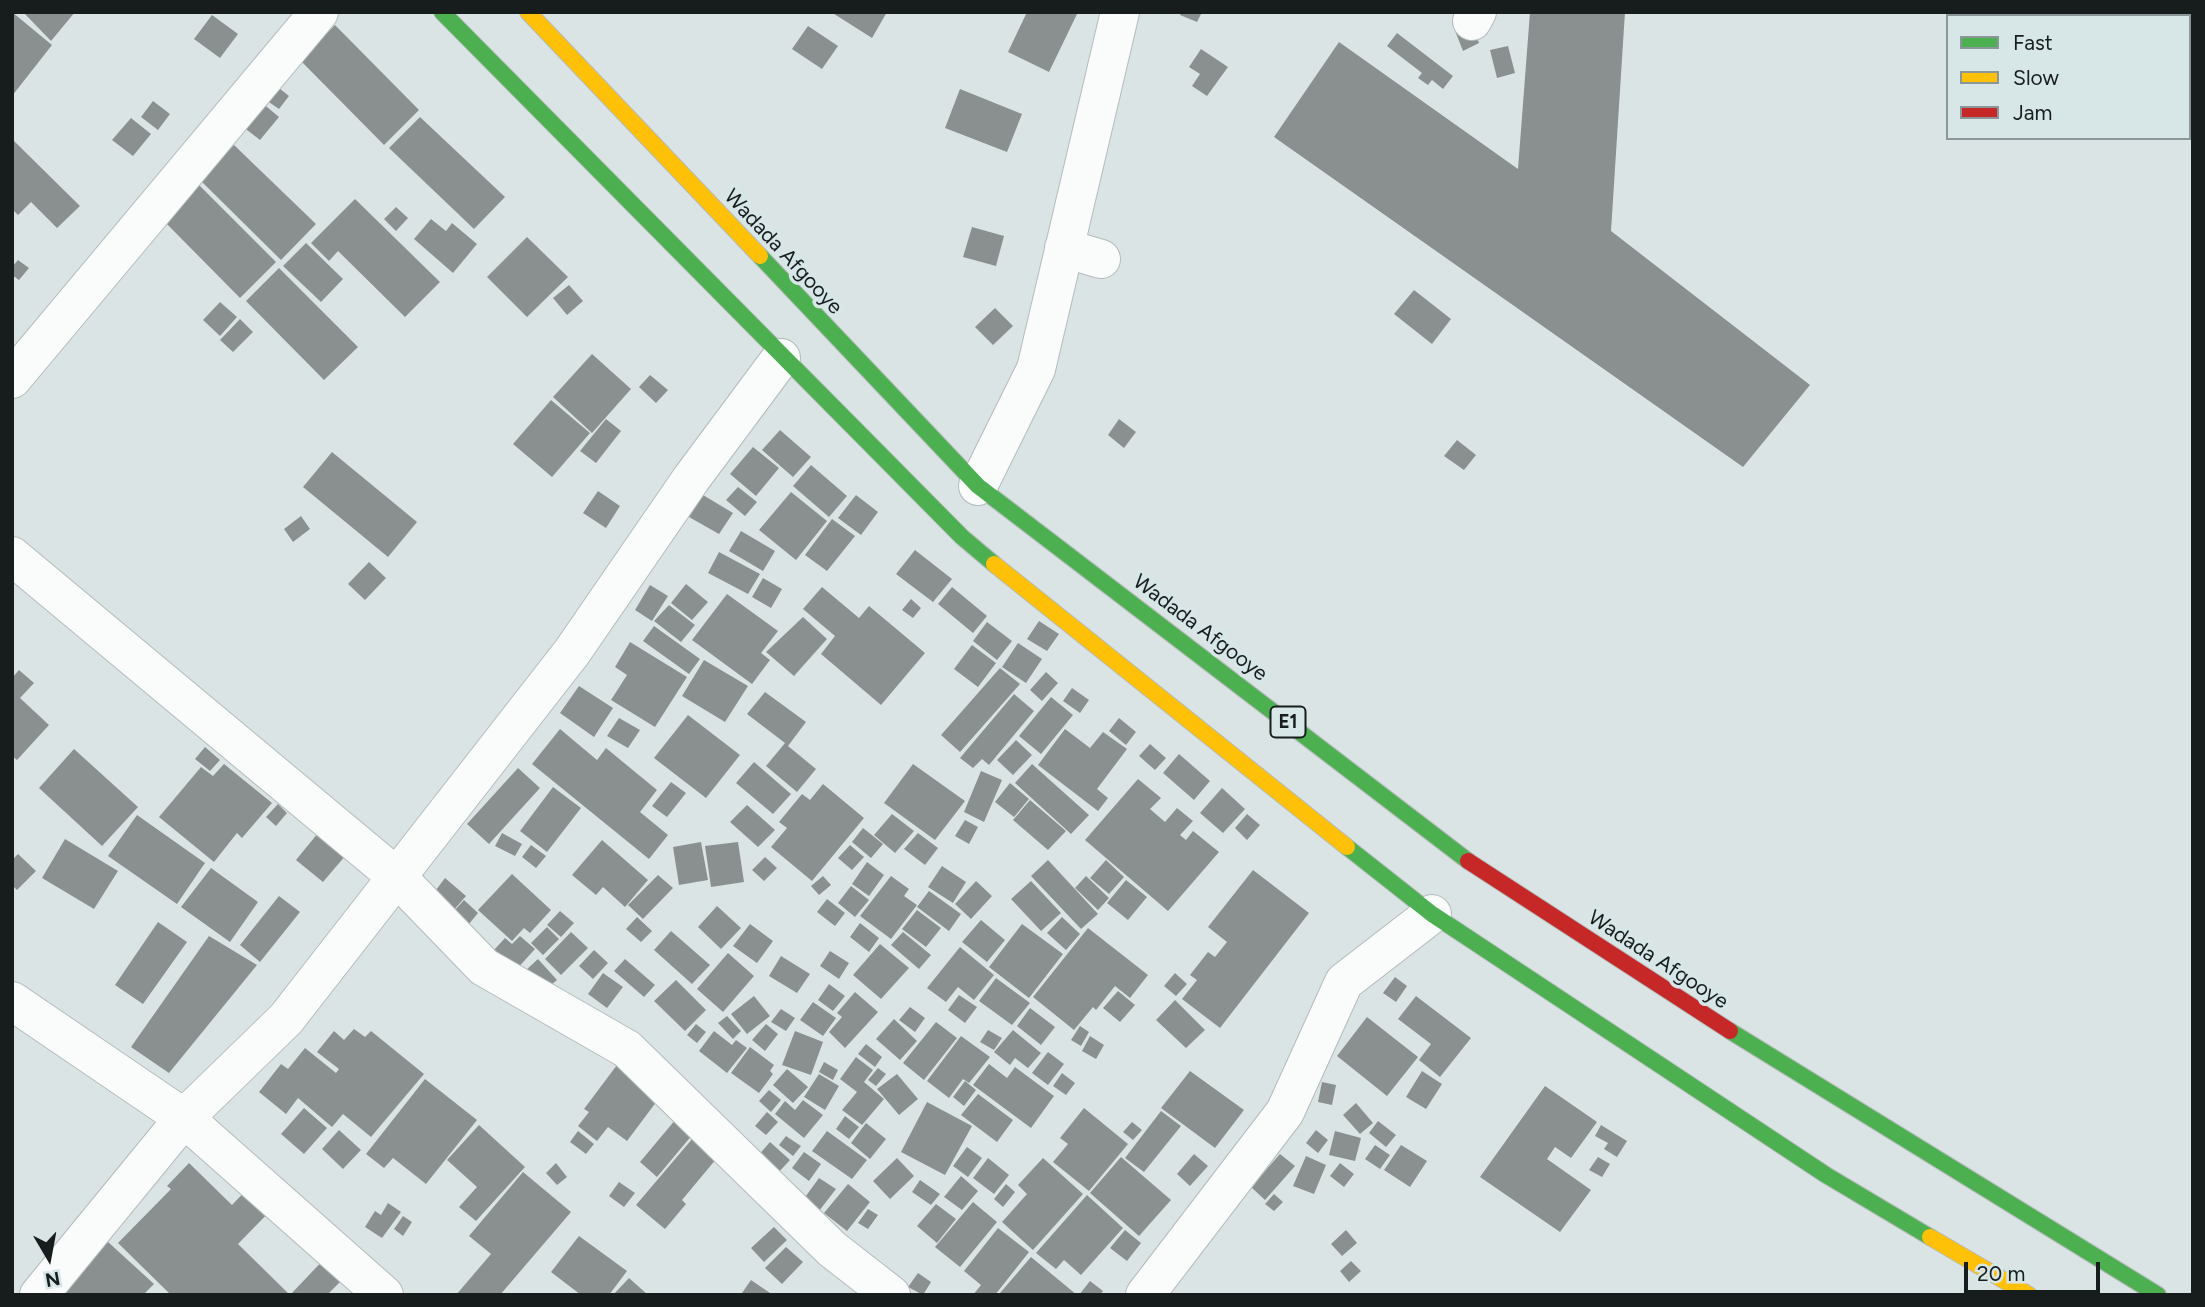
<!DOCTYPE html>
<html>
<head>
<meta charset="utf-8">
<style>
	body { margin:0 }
	#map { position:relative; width:2205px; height:1307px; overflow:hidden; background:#dbe4e4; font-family:Figtree,sans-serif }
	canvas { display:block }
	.frame { position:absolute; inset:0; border:14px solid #171c1d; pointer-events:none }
	.legend { position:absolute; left:1946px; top:14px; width:245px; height:126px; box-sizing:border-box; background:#d7e7e8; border:2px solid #8a9697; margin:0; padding:9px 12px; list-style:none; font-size:21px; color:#171c1d }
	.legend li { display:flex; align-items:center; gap:14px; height:35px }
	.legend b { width:35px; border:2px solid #8a9697 }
	.north { position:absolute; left:14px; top:1223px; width:70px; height:70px; -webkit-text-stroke:5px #d7e7e8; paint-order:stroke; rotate:170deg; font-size:19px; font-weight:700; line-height:28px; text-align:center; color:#171c1d }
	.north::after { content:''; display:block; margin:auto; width:24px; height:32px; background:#171c1d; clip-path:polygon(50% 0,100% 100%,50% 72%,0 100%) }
	.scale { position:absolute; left:1964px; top:1262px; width:136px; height:32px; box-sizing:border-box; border:4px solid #171c1d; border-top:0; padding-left:9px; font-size:21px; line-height:24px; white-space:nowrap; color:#171c1d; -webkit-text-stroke:5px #d7e7e8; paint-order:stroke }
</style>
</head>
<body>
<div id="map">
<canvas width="2205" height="1307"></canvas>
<div class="frame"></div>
<ul class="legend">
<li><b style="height:9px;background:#4caf50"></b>Fast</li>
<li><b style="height:9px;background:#ffc107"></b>Slow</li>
<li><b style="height:9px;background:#c62828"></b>Jam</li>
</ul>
<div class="north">N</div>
<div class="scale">20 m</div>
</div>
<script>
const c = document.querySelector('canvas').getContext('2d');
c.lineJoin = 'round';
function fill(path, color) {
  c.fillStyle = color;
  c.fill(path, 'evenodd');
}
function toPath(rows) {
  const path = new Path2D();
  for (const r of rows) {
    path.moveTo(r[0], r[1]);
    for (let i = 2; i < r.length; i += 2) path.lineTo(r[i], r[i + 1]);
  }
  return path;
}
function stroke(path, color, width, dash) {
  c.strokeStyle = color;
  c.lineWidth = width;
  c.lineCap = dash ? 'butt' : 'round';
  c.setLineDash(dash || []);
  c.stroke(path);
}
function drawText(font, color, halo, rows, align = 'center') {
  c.font = font + ' Figtree,sans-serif';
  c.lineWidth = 7;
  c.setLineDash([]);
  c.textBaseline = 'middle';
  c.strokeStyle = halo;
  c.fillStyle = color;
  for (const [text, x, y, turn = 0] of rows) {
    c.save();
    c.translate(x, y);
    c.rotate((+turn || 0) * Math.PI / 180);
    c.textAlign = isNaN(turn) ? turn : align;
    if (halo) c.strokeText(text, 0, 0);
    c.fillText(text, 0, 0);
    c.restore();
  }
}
fill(toPath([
	[12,12,52,45,12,96],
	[23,12,75,12,51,41],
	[831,12,887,12,872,38],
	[1027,12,1078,12,1049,72,1008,52],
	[1181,12,1202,12,1197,22,1180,15],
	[1530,12,1625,12,1611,231,1810,385,1743,467,1274,137,1339,42,1518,169],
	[212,15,238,34,220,58,194,39],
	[1469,17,1479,43,1463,51,1452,23],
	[335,25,419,110,384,145,300,60],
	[808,26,838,46,822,69,792,49],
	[1397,33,1453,76,1443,89,1432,80,1428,85,1418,78,1422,73,1387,46],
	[1508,46,1515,73,1497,78,1490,50],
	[1201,49,1228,67,1207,96,1192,86,1200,74,1189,67],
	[274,84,289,96,279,109,263,98],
	[960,89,1022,114,1007,152,945,128],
	[153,101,170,114,158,130,141,117],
	[261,102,279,117,260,140,242,126],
	[420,117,505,197,474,229,389,148],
	[131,118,151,134,133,156,112,140],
	[12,139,80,206,57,228,31,202,18,215,12,209],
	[234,145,316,224,281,260,199,179],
	[195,181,276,262,240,298,160,217],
	[355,199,440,282,405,317,338,251,329,261,311,243],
	[396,207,408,218,396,231,384,219],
	[431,219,446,231,452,223,477,244,453,273,414,239],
	[972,227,1004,236,996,266,963,257],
	[527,237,568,277,527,317,487,277],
	[306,243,343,279,321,302,283,266],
	[18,260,29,268,19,280,12,275,12,267],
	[279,268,358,347,324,380,246,301],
	[569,285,583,301,567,315,553,298],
	[1414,290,1451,319,1432,344,1394,314],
	[220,302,237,317,220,336,203,320],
	[995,308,1013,326,993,345,975,327],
	[240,319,253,332,233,352,220,340],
	[592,354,631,389,592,433,553,397],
	[650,375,668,390,656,403,639,387],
	[551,400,590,433,552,477,513,444],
	[606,419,621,431,596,463,580,451],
	[1119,419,1136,432,1124,448,1108,435],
	[780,430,811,457,793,477,762,450],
	[1457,440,1476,455,1464,470,1444,456],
	[753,447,779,468,756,496,730,474],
	[332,452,417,522,388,557,303,487],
	[811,465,847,496,829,517,793,486],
	[738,487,757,502,745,516,726,500],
	[598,491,620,506,606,528,583,513],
	[791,492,827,521,796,560,759,530],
	[703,495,733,513,719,534,689,517],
	[856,495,878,512,861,535,838,518],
	[301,516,310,529,293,542,284,529],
	[832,519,855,536,827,571,805,555],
	[741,531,775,551,763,571,729,551],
	[915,550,952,579,933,602,896,574],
	[719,552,760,574,748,594,708,573],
	[369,562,386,578,365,600,348,584],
	[763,578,782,589,771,608,752,597],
	[686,584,708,602,692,620,671,603],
	[650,585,668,596,652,621,635,610],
	[822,587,859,618,869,606,925,653,881,705,821,654,835,636,803,609],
	[952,587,987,616,973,633,938,604],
	[727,594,778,631,761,653,770,660,752,684,692,640],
	[911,599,921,608,913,618,902,610],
	[669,605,695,625,681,642,654,621],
	[803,617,827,639,794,676,766,652],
	[1039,621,1059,634,1047,651,1027,639],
	[987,622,1012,641,997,660,973,641],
	[654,626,700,659,689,674,643,641],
	[630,642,687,677,655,727,611,700,627,675,615,667],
	[1018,643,1042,659,1026,683,1002,667],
	[972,645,996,663,978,687,954,669],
	[704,660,748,686,725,722,682,696],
	[1000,668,1020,684,960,752,941,735],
	[19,670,34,683,20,698,49,725,17,760,12,756,12,678],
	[1046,672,1058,683,1042,701,1030,690],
	[579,686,613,708,594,737,560,713],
	[1072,688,1089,700,1080,713,1063,701],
	[765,692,806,722,788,746,816,769,797,792,766,766,785,743,747,714],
	[1014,694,1034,711,989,765,982,759,973,768,960,758],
	[1051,697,1073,715,1041,754,1019,736],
	[688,715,740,755,706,798,654,758],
	[619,718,640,730,628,748,607,736],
	[1119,718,1136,732,1126,745,1109,731],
	[560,729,597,760,606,748,657,790,640,812,668,835,649,859,532,764],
	[1065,729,1090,748,1103,732,1127,749,1097,789,1108,798,1098,811,1038,765],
	[1016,740,1032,755,1013,775,997,760],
	[1150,744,1166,758,1155,770,1139,756],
	[205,747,220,760,210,771,195,759],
	[74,749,138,807,102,846,39,788],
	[1179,754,1210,781,1194,800,1163,773],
	[754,762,791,794,773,814,736,783],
	[224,764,272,803,242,838,237,833,214,862,159,817,201,767,213,776],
	[913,764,965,801,935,840,884,803],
	[1032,764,1089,815,1071,834,1015,783],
	[518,768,540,788,489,844,467,824],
	[981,771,1002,780,984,822,964,812],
	[1138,779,1161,798,1150,809,1165,822,1177,808,1193,821,1180,835,1186,840,1193,831,1219,852,1168,911,1085,840],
	[671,782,686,793,667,817,652,806],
	[1010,783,1029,799,1014,817,995,802],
	[823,784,864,818,812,881,771,847,787,828,779,822,802,794,810,800],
	[553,787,581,808,547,852,520,831],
	[1222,788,1245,809,1223,833,1200,813],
	[1030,800,1066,831,1048,850,1013,820],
	[278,804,287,813,276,826,266,817],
	[747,805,775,830,758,847,730,822],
	[892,814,914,831,895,853,874,835],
	[1247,814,1260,825,1247,840,1235,828],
	[137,815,205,863,177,904,108,856],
	[965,820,978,827,969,844,955,836],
	[863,828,883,844,871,858,852,842],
	[318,833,346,855,323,882,296,860],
	[502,833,522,844,515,856,495,846],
	[918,833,938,848,925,865,904,849],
	[65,839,118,871,94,909,42,878],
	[602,840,648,880,625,907,603,887,596,895,572,875],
	[701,842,708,880,679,885,673,847],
	[738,842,744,882,711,887,705,846],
	[531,845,546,856,536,868,522,857],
	[850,845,864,857,852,870,838,858],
	[18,854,36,871,17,890,12,885,12,860],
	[765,857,777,868,764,881,752,870],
	[1048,860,1098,914,1081,929,1031,876],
	[1106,860,1124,877,1109,894,1090,878],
	[867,862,884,875,869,896,852,884],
	[942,866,966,882,953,903,928,887],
	[211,868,258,902,230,942,181,907],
	[1253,870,1309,913,1220,1028,1182,999,1197,980,1190,975,1208,952,1215,957,1227,942,1208,927],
	[512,874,551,910,530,933,524,928,512,941,478,910],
	[658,875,673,888,643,919,628,905],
	[823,876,831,885,819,895,811,886],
	[891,876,909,889,904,896,917,905,891,939,860,916],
	[1086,876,1109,898,1098,910,1075,888],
	[445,878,466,896,453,911,433,894],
	[1126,880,1147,897,1128,920,1107,903],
	[976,881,992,896,971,919,955,904],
	[1031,881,1061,913,1041,931,1011,899],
	[851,886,869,900,855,917,838,903],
	[929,891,961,914,949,931,917,907],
	[279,896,300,912,260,962,240,945],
	[827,899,845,913,835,926,817,912],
	[464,900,478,913,469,924,454,911],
	[717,906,741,928,721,949,698,927],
	[917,910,941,928,926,947,902,929],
	[560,911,574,923,561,937,547,925],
	[637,917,652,931,641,942,626,929],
	[1062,917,1080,934,1066,950,1047,933],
	[981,920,1005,940,987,962,962,942],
	[158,922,187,942,143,1004,115,985],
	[860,923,879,938,869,952,850,937],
	[750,924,773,941,757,963,733,946],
	[1022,924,1063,954,1029,998,989,967],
	[547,927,559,939,543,955,531,943],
	[1088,928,1148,975,1130,998,1115,986,1096,1010,1093,1007,1074,1030,1033,997],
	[671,931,710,965,692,984,654,950],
	[571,932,588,948,561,975,545,959],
	[903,932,931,955,919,969,891,945],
	[209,936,257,965,169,1073,131,1047],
	[520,936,535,949,516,970,494,950,505,938,512,944],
	[880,944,909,968,881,999,853,975],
	[960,947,994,975,974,1000,958,987,946,1002,927,988],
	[594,950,608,963,593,979,579,966],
	[830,951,849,963,839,979,820,966],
	[728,953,754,976,723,1012,697,989],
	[781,956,810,974,797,993,769,976],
	[538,959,557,980,543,992,524,972],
	[625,959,655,985,644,997,614,971],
	[603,973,623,987,607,1008,588,994],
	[1175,973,1187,984,1176,996,1164,986],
	[1395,977,1407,986,1396,1002,1383,993],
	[996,978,1030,1003,1012,1025,979,1001],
	[676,980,706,1010,685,1031,654,1001],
	[829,984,845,996,833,1011,818,1000],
	[1118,991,1135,1005,1120,1022,1103,1008],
	[855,992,878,1012,845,1048,829,1032,842,1017,837,1013],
	[959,995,977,1007,965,1023,948,1010],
	[754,996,770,1016,747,1034,731,1014],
	[1416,996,1471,1038,1440,1077,1419,1060,1431,1044,1398,1019],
	[1175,1000,1205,1030,1186,1048,1156,1020],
	[813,1002,836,1018,823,1036,800,1020],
	[910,1007,925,1018,915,1032,899,1020],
	[1030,1008,1055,1027,1041,1045,1017,1026],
	[781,1009,795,1018,786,1031,771,1022],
	[727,1016,741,1031,733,1039,718,1023],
	[1367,1017,1418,1057,1387,1096,1337,1056],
	[894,1019,917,1041,900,1060,876,1039],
	[936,1022,957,1038,924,1080,903,1063],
	[696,1024,706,1032,697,1043,687,1035],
	[766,1024,778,1034,765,1051,752,1040],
	[1080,1026,1089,1032,1081,1046,1071,1040],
	[354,1029,365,1037,371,1031,424,1074,371,1137,343,1114,332,1127,298,1098,286,1114,259,1092,281,1064,288,1069,305,1048,336,1073,339,1069,317,1052,334,1031,344,1040],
	[988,1030,1002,1038,994,1050,980,1042],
	[1013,1030,1041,1053,1028,1068,1015,1058,1010,1065,994,1052],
	[714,1031,732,1045,736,1040,747,1048,727,1073,699,1051],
	[795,1031,823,1042,811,1075,782,1065],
	[961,1036,990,1057,969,1083,963,1079,949,1098,927,1081],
	[1090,1036,1104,1045,1096,1059,1082,1051],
	[866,1044,882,1057,875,1067,858,1054],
	[750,1047,774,1065,770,1071,773,1074,759,1093,731,1073],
	[1048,1052,1064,1064,1048,1085,1032,1073],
	[856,1057,873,1070,864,1082,884,1099,862,1125,842,1110,857,1092,840,1079],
	[824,1062,838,1070,833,1080,819,1072],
	[989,1064,1007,1078,1015,1067,1054,1096,1031,1128,973,1085],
	[617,1065,660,1097,627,1141,608,1127,597,1141,578,1126,589,1112,584,1109],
	[878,1068,886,1074,876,1086,868,1080],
	[787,1069,808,1087,793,1103,773,1085],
	[1190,1071,1244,1110,1215,1148,1161,1108],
	[1422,1071,1442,1084,1426,1109,1406,1097],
	[1062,1073,1075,1083,1066,1095,1053,1086],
	[819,1074,839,1086,825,1110,804,1097],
	[897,1074,918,1099,899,1115,877,1089],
	[425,1079,477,1120,426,1184,393,1158,384,1168,366,1154],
	[965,1081,976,1090,964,1106,953,1097],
	[1322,1082,1336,1085,1332,1105,1318,1102],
	[1545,1086,1597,1122,1571,1158,1555,1147,1547,1159,1591,1190,1560,1232,1480,1177],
	[769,1090,781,1100,771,1112,759,1101],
	[978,1094,1013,1120,997,1142,961,1115],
	[803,1100,823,1115,804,1138,775,1114,785,1101,795,1110],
	[927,1102,972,1126,945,1175,901,1152],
	[1356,1103,1373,1123,1360,1134,1343,1115],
	[304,1108,327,1128,304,1154,281,1134],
	[1084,1108,1128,1144,1089,1191,1053,1162,1068,1144,1060,1138],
	[1161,1111,1181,1126,1144,1172,1125,1158],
	[767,1112,778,1122,766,1135,755,1126],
	[845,1116,859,1127,849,1139,836,1129],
	[676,1119,693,1134,657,1177,640,1162],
	[1378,1121,1396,1135,1386,1147,1369,1133],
	[1132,1122,1142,1130,1133,1140,1123,1132],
	[866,1123,886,1139,870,1159,851,1143],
	[479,1125,525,1167,476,1221,459,1207,477,1187,447,1160],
	[1601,1125,1627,1141,1617,1157,1604,1149,1608,1143,1595,1136],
	[339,1130,361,1150,343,1169,322,1149],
	[1316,1130,1328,1140,1318,1153,1306,1143],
	[578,1131,594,1144,586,1154,570,1142],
	[827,1131,867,1160,852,1179,812,1151],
	[1335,1131,1361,1138,1355,1161,1329,1155],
	[786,1136,801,1146,793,1156,779,1145],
	[693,1138,717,1158,682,1200,686,1204,665,1229,636,1205],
	[770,1142,790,1160,777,1174,757,1157],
	[1375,1145,1390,1155,1380,1169,1365,1159],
	[1401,1145,1427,1161,1410,1187,1384,1170],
	[967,1147,982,1158,968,1177,953,1166],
	[804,1152,821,1164,809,1181,792,1168],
	[1194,1154,1208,1166,1190,1186,1177,1174],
	[1280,1154,1295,1166,1265,1200,1251,1187],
	[1306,1156,1326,1165,1314,1194,1293,1186],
	[1121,1157,1171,1200,1139,1236,1090,1193],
	[1598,1157,1610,1164,1602,1177,1589,1170],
	[897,1158,914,1176,890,1199,873,1181],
	[988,1158,1009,1175,994,1194,973,1178],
	[1043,1158,1083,1194,1033,1250,1002,1222,1027,1194,1018,1185],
	[189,1163,232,1205,252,1184,275,1206,238,1244,290,1295,330,1253,350,1272,327,1295,171,1295,118,1243,171,1189,167,1186],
	[556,1163,567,1177,557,1185,546,1173],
	[1340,1163,1354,1174,1344,1187,1330,1176],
	[523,1172,571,1212,500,1295,456,1295,491,1254,469,1236],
	[961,1176,978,1191,962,1210,944,1197],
	[819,1178,836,1189,819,1211,803,1200],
	[920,1180,940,1194,931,1205,912,1192],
	[619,1182,635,1193,624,1207,609,1196],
	[848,1184,870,1202,847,1231,824,1213],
	[1006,1184,1015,1192,1003,1207,994,1199],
	[1274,1194,1283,1202,1274,1211,1265,1204],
	[1087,1195,1123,1228,1081,1275,1064,1260,1056,1269,1036,1253],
	[973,1202,997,1222,960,1267,935,1247],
	[388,1203,401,1212,382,1238,365,1227,375,1211,381,1215],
	[936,1204,956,1219,937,1243,917,1226],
	[868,1209,878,1215,868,1229,858,1223],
	[403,1216,412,1222,403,1236,394,1229],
	[774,1227,787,1240,764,1262,751,1248],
	[998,1228,1029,1252,995,1295,973,1295,981,1285,964,1271],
	[1125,1230,1141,1243,1127,1261,1110,1248],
	[1346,1230,1357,1243,1342,1256,1331,1244],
	[579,1236,627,1271,609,1295,581,1295,551,1272],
	[107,1241,154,1284,143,1295,59,1295],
	[786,1247,803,1262,782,1284,765,1268],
	[1031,1257,1077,1295,1000,1293],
	[1351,1261,1361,1271,1349,1282,1340,1271],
	[918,1273,931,1282,923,1295,908,1287],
	[629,1278,648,1295,613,1295],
	[751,1280,773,1295,742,1293],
	[1090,1281,1103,1291,1100,1295,1079,1295]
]), '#8a9090');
const street = toPath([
	[1472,21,1477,12],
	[1064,248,1101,259],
	[12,379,319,12],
	[978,486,1036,369,1120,12],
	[12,556,397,877,484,967,627,1049,832,1249,891,1295],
	[12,1001,184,1118,384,1295],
	[39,1295,184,1118,286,1019,572,652,691,479,781,358],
	[1145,1295,1285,1112,1344,982,1432,914]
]);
const fast = toPath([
	[442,12,962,537,994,564],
	[760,256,978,486,1468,861],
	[1347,847,1432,914,1826,1175,1930,1237],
	[1730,1031,2158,1295]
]);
const slow = toPath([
	[528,12,760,256],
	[994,564,1347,847],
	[1930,1237,2029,1295]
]);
const jam = toPath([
	[1468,861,1730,1031]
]);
stroke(street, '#b4bbbb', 40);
stroke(fast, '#b4bbbb', 18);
stroke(slow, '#b4bbbb', 18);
stroke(jam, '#b4bbbb', 18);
stroke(street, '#fafbfb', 38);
stroke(fast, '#4caf50', 16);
stroke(slow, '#ffc107', 16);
stroke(jam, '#c62828', 16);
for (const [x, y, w] of [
	[1288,722,35]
]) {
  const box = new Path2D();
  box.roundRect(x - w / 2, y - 15.5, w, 31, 5);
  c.fillStyle = '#d7e7e8';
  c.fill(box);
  stroke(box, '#171c1d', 2);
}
drawText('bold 19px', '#171c1d', null, [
	["E1",1288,722]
]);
drawText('21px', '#171c1d', '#d7e7e8', [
	["Wadada Afgooye",783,252,47],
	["Wadada Afgooye",1200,628,37],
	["Wadada Afgooye",1658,960,33]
]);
</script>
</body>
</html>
